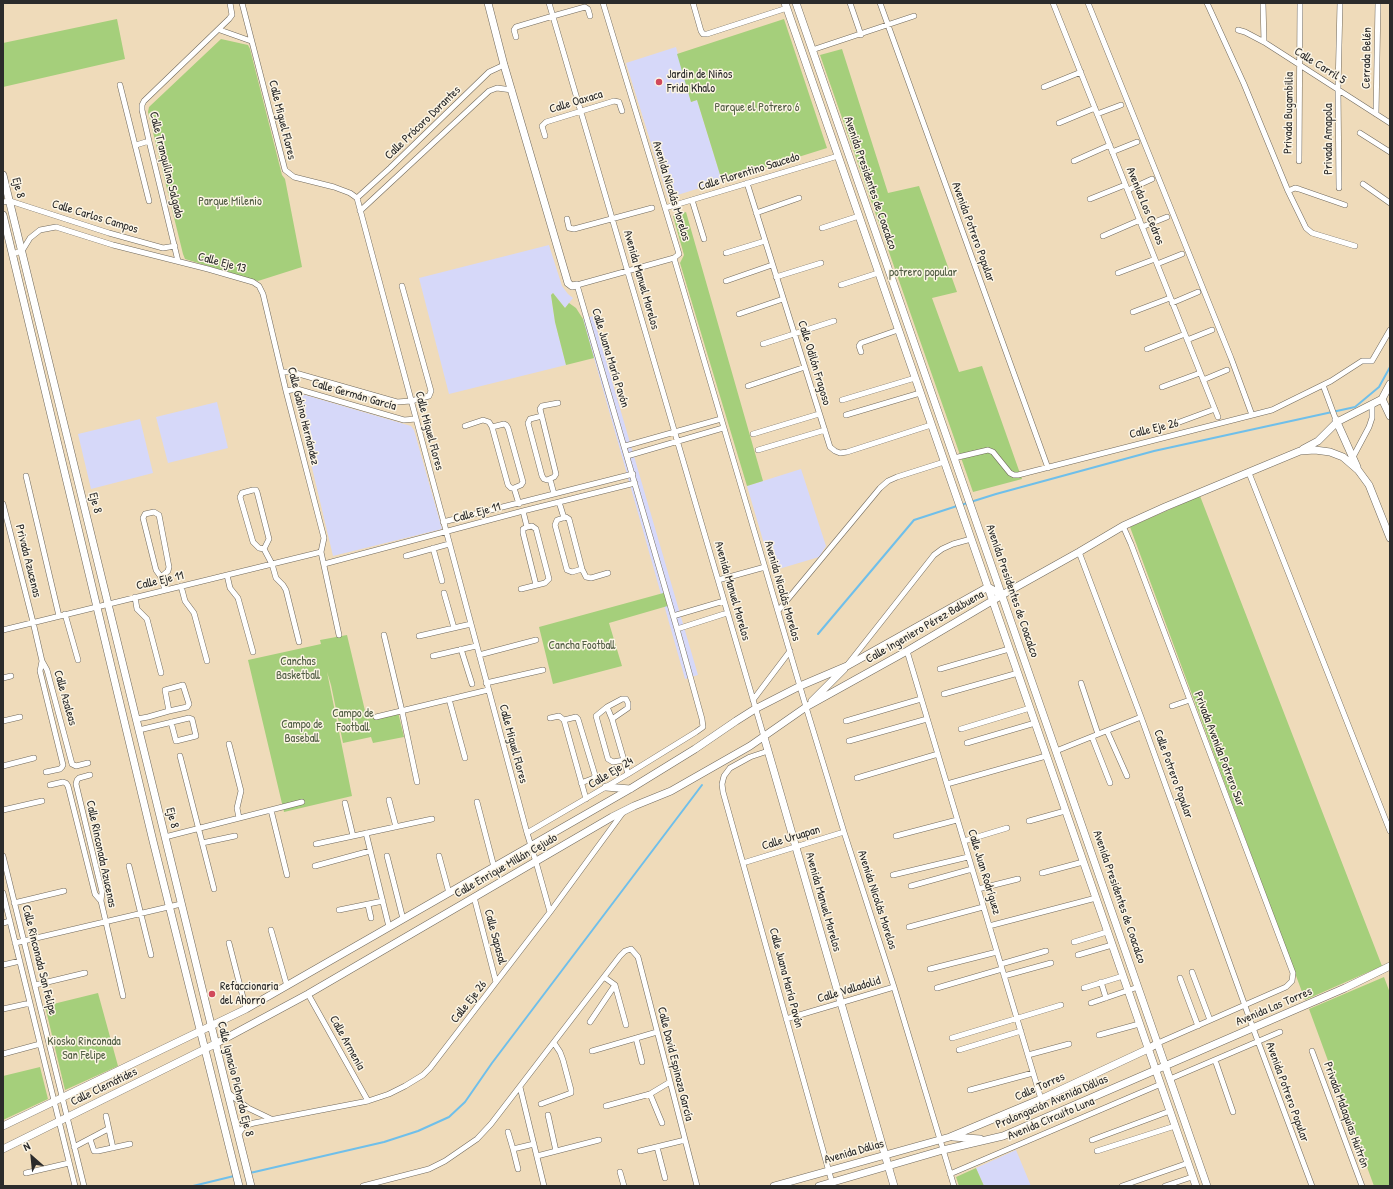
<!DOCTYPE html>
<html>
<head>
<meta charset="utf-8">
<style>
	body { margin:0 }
	#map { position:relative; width:1393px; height:1189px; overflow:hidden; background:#efdbba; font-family:"Patrick Hand",sans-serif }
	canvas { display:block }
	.frame { position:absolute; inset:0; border:4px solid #2b2b2b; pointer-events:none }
	.north { position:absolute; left:12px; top:1137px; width:40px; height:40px; -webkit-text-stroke:3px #fcf5e5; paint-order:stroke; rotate:333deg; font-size:11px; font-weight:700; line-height:16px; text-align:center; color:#2b2b2b }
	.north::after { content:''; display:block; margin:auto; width:14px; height:18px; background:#2b2b2b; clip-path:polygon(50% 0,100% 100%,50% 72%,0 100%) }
</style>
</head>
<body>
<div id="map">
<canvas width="1393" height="1189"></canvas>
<div class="frame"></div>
<div class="north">N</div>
</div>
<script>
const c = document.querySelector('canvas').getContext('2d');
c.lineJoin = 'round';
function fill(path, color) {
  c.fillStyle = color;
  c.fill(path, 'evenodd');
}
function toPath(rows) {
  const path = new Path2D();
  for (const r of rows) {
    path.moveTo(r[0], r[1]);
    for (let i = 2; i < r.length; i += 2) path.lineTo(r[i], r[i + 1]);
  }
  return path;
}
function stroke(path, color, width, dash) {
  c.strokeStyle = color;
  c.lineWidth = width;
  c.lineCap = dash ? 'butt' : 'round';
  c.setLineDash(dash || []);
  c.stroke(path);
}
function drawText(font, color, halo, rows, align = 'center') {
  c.font = font + ' "Patrick Hand",sans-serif';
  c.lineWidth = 3;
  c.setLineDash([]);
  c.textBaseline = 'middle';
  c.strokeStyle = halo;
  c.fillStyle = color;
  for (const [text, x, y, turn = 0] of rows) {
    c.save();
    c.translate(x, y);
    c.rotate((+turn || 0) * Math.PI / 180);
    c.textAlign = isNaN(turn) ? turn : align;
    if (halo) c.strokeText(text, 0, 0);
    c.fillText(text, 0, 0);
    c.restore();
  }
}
fill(toPath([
	[676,47,691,102,697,100,722,181,668,198,626,63],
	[549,245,562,286,568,294,573,298,565,308,553,293,551,295,555,322,566,365,449,394,419,278],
	[593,316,698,675,685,679,583,319],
	[299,395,305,395,411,426,414,430,442,529,333,556,298,409,296,398],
	[217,402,228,448,168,463,156,417],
	[140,419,153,473,91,489,78,434],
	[801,469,826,546,819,557,772,571,747,486],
	[1016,1150,1031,1186,984,1186,976,1168]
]), '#d6d8f9');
fill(toPath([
	[117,19,125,59,3,87,3,43],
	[784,19,827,148,722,181,697,100,691,102,677,54],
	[221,39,248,45,250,49,282,175,285,179,302,267,258,281,185,259,183,254,148,112,149,107],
	[842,49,888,193,919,186,957,292,932,298,959,372,982,366,1022,479,973,492,820,55],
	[686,212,763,481,747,486,680,263,684,255,673,216],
	[553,293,565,308,569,303,576,308,583,319,594,358,566,365,555,322,551,295],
	[1200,496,1382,966,1305,1000,1130,527],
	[667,592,671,605,609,623,622,666,553,684,539,627],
	[347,635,367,719,398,712,404,737,373,743,371,737,343,743,331,685,327,672,352,796,284,812,248,660,321,644,320,640],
	[1384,977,1390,993,1390,1186,1374,1186,1309,1009],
	[98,993,118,1066,65,1090,45,1006],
	[40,1067,48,1099,3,1120,3,1076],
	[976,1168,984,1186,959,1186,956,1177]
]), '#a5cf7b');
stroke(toPath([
	[961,505,996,494,1154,451,1355,407,1379,387,1390,367],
	[818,634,914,520,957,506],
	[250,1173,384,1142,418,1131,449,1117,465,1102,492,1063,702,785],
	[193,1186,234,1176]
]), '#6fbfea', 2);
const street = toPath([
	[242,3,285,170,294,177,334,187,350,193,357,198,527,833,536,862,550,912],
	[549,3,764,737],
	[693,3,701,31,703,34,707,34,787,8],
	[850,3,861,35],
	[880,3,1048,468],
	[1053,3,1218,417],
	[1088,3,1231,358,1252,415],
	[1207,3,1244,84,1288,191,1306,228,1312,233,1355,246],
	[1263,3,1264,42],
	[220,30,251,41],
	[1238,30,1245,32,1264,42,1390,123],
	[516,37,514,30,516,27,553,16,585,7,588,9,590,16],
	[812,50,914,16],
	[120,85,149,201],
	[1044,87,1081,72],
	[1097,114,1121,105],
	[1376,114,1378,3],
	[1059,123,1095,108],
	[1360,133,1390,152],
	[545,136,542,126,546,122,614,101,619,102,622,111],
	[136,145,149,141],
	[1112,152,1137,142],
	[1074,161,1110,145],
	[1299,161,1300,3],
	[747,183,830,447,835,451,840,453,847,452,931,425],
	[1363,184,1390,203],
	[1339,188,1338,89,1340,3],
	[1128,190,1152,179],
	[1288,191,1295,188,1299,189,1345,205],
	[357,198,390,168,489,72,504,65],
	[1090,199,1125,185],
	[692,200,704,239],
	[3,202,10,201,109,233,163,248,175,246],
	[665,208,838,156],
	[360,211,489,91,497,88,512,90],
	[756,213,799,198],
	[567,219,569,228,574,229,652,208],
	[1142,227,1167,217],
	[822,228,859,216],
	[1103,236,1140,220],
	[726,253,765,241],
	[12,254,22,251,30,238,40,230,56,227,113,245,208,269,253,282,259,286,263,294,286,391,324,538,321,552,339,635],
	[674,258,806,707,844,832,894,987,954,1186],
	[178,261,149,141,142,110,142,105,144,101,229,19,232,15,230,3],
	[1157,264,1182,254],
	[1118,273,1155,259],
	[776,277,821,263],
	[726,281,772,265],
	[841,285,878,273],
	[1172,303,1198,292],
	[1133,312,1170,298],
	[739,314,783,299],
	[1187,340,1212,330],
	[763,344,834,321],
	[1147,349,1185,334],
	[861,352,859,346,861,343,898,330],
	[282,372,292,372,397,402,411,401,429,396,431,391,402,286],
	[1203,380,1227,370],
	[1323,385,1336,420],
	[748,386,805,367],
	[1162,387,1200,373],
	[286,391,297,389,404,420,416,419],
	[842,400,915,378],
	[846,415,920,393],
	[542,416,530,419,528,423,542,476,544,479,547,480,554,477,556,474,540,409,542,406,558,403],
	[1177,423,1215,409],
	[465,426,483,420,489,422,492,427,508,485,511,488,514,488,519,504],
	[492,427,504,424,506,425,508,428,523,482,521,485,514,488],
	[753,434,819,414],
	[625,446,721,419],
	[758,450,825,430],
	[627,456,723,428],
	[1353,457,1369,427,1372,418,1372,405],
	[954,458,988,450,993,452,1010,473,1014,475,1018,475,1272,410,1331,381,1362,361,1372,361,1390,330],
	[1249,473,1390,831],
	[26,476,59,616],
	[550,479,554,494],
	[559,502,564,518],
	[3,504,33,622,42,661,47,670,72,764,76,766,88,763],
	[523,511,527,527,523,529,523,533,536,585],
	[443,522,633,474],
	[1123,526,1131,544,1293,973,1292,981,1286,987,1158,1043],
	[433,548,442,581],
	[264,549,269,539,257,492,256,490,253,490,242,493,240,497,253,542,259,548,264,549,272,564,276,578,283,585,286,590,299,642],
	[1079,552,1141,717,1253,1028,1312,1186],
	[406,556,449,544],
	[324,564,523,511,635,483],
	[582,569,572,572,567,570,555,525,557,520,566,517,569,519,582,569,586,577,591,578,608,573],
	[227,575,230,588,238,598,253,652],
	[161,577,168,571,169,567,159,515,154,512,145,514,143,518,156,570,161,577,165,590],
	[718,580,765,567],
	[181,586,185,601,194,613,207,661],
	[521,589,545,583,549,579,536,529,532,526,527,527],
	[444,593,454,628],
	[135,597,137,609,147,619,161,673],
	[778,611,880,488,888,481,897,477,944,462],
	[65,614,78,660],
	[673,616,724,601],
	[677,629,727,613],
	[3,630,321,552],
	[384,635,402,711,417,782],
	[419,636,471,624],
	[461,649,472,684],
	[907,651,1041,1099],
	[479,655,536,640],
	[433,656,476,646],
	[42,661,40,671,63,765,62,767,60,769,46,772],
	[848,664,934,555,942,549,953,544,971,539],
	[940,669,1009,649],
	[3,678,11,676],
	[486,683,543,670],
	[1081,683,1098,734],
	[944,694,1018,673],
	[449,699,465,758],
	[753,700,790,651],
	[1172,706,1190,700],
	[607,707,612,719,628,708,628,703,626,699,622,699,607,707,596,716,608,759,613,762,624,760],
	[376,717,488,690],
	[550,718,559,716,564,720,586,799],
	[137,719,148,717,169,711,187,707,189,704,183,685,165,690,169,711],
	[612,719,628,774],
	[564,720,576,717,578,719,595,775,594,778,581,783],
	[3,721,20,717],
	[846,721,921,699],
	[961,729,1030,708],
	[139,730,189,718,192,719,196,736,176,741,171,722],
	[1107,731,1127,776],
	[1092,737,1110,783],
	[849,741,927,719],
	[967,743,1035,723],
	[229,744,241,791,237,808,239,818],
	[768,751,750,757,730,768,724,776,722,784,723,792,833,1186],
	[1056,751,1141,717],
	[180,756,214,889],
	[3,766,34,758],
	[90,775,79,778,77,780,76,784,102,892,101,901,123,996],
	[857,778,938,754],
	[947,784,1046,756],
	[50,785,63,782,66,783,68,786,95,894,101,901],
	[389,800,396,827],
	[477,802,494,867],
	[345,803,353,836],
	[3,810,42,801],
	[271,810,287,875],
	[1029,821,1065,811],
	[366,833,389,927],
	[527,833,628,774,696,732,703,727,702,719,677,629,577,285,674,258,679,254,603,3],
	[896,836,957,820],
	[165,837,302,802],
	[964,841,1007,828],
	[202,843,235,836],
	[316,844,432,819],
	[3,856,84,1186],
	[387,856,403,919],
	[439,856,449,893],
	[743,863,844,832],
	[129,866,151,955],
	[315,866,370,851],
	[1042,873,1083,862],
	[893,875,968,857],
	[911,886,972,869],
	[978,889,1018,879],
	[3,893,75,1186],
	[474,897,496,982],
	[14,903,64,891],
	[368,905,371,918],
	[339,910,383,901],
	[3,923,10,921],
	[989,926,1096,898],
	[909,927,983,907],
	[271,930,287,986],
	[1074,942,1107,932],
	[15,943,181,904],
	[229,943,246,1009],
	[1078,955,1112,945],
	[1001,964,1046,951],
	[3,965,20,961],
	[930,969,997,952],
	[1192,972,1210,1020],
	[1004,976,1051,963],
	[604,977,615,985,626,1025],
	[1180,978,1198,1026],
	[1101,982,1106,998],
	[35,985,85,973],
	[937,988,1002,969],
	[1084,988,1123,976],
	[308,994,368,1101],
	[1091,1003,1138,987],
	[3,1009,30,1003],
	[786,1019,894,987],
	[590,1022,615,985],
	[1099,1035,1139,1024],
	[636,1038,642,1062],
	[952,1038,1061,1005],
	[959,1050,1021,1031],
	[592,1051,657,1032],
	[1312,1051,1362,1186],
	[3,1054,40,1044],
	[1028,1055,1069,1044],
	[1215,1060,1233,1112],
	[1170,1079,1280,1032],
	[520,1087,544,1186],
	[970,1090,1033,1073],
	[227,1092,248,1108,271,1119],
	[650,1094,662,1123],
	[541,1104,571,1093,571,1090,563,1060,560,1052,554,1043],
	[606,1106,650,1094,670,1082],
	[548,1115,556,1151],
	[106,1116,113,1148],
	[508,1132,513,1149,534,1144],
	[238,1135,242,1129,247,1125,254,1123,368,1101,389,1094,405,1086,423,1075,430,1068,550,912,624,811],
	[90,1139,94,1151,98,1151,130,1144],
	[1092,1140,1170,1111],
	[74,1147,108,1129],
	[657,1147,665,1178],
	[513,1149,518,1169],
	[640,1151,685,1140],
	[1097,1151,1175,1126],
	[537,1156,599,1140],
	[620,1172,624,1186],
	[26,1173,69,1163],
	[950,1174,1161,1084],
	[363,1186,429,1169,445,1161,477,1139,491,1124,620,956,625,951,631,949,638,957,697,1186],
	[1122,1186,1188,1163],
	[1165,1186,1192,1177]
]);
const secondary = toPath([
	[488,3,504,65,568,283,572,286,577,285],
	[785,3,1196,1186],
	[796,3,1207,1186],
	[3,175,227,1090,251,1186],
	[3,215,153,841,239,1186],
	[1382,399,1390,416],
	[1336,420,1357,467],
	[1303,449,1318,441,1337,422,1382,399,1390,384],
	[812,701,844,669],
	[764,737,894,1186],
	[606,787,630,789],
	[3,1126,246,1009,630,789,695,749,736,721,755,709,800,686,847,666,988,587,1002,595],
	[953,1137,980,1139],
	[3,1149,215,1044,308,994,612,817,634,806,671,791,750,746,806,707,907,651,1002,595,1079,552,1123,526,1165,507,1300,451,1315,450,1330,452,1343,457,1358,470,1369,485,1390,538],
	[774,1186,950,1137,1041,1099,1148,1049,1158,1043],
	[819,1186,943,1150,1003,1136,1345,988,1390,966]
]);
stroke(street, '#70695d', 6);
stroke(secondary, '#70695d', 8);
stroke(street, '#fff', 5);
stroke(secondary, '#fff', 7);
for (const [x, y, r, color] of [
	[659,82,4,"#d1495b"],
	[212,994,4,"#d1495b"]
]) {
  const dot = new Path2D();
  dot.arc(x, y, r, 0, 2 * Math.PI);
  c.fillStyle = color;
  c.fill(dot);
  stroke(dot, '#fcf5e5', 1.5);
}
drawText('12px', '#2b2b2b', '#fcf5e5', [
	["Cerrada Belén",1367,58,-89],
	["Calle Carril 5",1320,66,32],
	["Calle Oaxaca",576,102,-17],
	["Privada Bugambilia",1289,113,-89],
	["Calle Miguel Flores",282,120,76],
	["Calle Prócoro Dorantes",423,123,-44],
	["Privada Amapola",1329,139,-90],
	["Calle Tranquilino Salgado",166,165,76],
	["Calle Florentino Saucedo",749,172,-17],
	["Avenida Presidentes de Coacalco",870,183,71],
	["Eje 8",18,188,76],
	["Avenida Nicolás Morelos",671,191,73],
	["Avenida Los Cedros",1145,206,68],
	["Calle Carlos Campos",95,217,17],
	["Avenida Potrero Popular",973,232,70],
	["Calle Eje 13",222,263,15],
	["Avenida Manuel Morelos",641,280,74],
	["Calle Juana María Pavón",610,358,73],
	["Calle Odilón Fragoso",814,363,73],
	["Calle Germán García",354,395,16],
	["Calle Gabino Hernández",303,416,76],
	["Calle Eje 26",1154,429,-14],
	["Calle Miguel Flores",429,431,75],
	["Eje 8",95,503,76],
	["Calle Eje 11",477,513,-15],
	["Privada Azucenas",28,561,76],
	["Calle Eje 11",160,581,-13],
	["Avenida Manuel Morelos",732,591,74],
	["Avenida Nicolás Morelos",782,591,74],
	["Avenida Presidentes de Coacalco",1012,591,71],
	["Calle Ingeniero Pérez Balbuena",925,627,-30],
	["Calle Azaleas",65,698,74],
	["Calle Miguel Flores",513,744,75],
	["Privada Avenida Potrero Sur",1219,749,69],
	["Calle Eje 24",611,773,-31],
	["Calle Potrero Popular",1173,774,70],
	["Eje 8",172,818,76],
	["Calle Uruapan",791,838,-17],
	["Calle Rinconada Azucenas",101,854,78],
	["Calle Enrique Millán Cejudo",506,866,-30],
	["Calle Juan Rodríguez",984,872,73],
	["Avenida Presidentes de Coacalco",1119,897,71],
	["Avenida Nicolás Morelos",877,900,72],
	["Avenida Manuel Morelos",823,902,74],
	["Calle Sapasal",495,937,75],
	["Calle Rinconada San Felipe",39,960,76],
	["Calle Juana María Pavón",786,978,75],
	["Calle Valladolid",849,990,-17],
	["Calle Eje 26",469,1002,-52],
	["Avenida Las Torres",1274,1007,-23],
	["Calle Armenia",347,1043,61],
	["Calle David Espinoza García",675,1064,76],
	["Calle Ignacio Pichardo Eje 8",235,1079,76],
	["Calle Clemátides",104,1087,-26],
	["Calle Torres",1040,1087,-24],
	["Avenida Potrero Popular",1287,1092,70],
	["Prolongación Avenida Dálias",1052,1102,-23],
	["Privada Malaquías Huitrón",1346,1115,70],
	["Avenida Circuito Luna",1051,1119,-23],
	["Avenida Dálias",854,1152,-16]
]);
drawText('12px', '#2b2b2b', '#fcf5e5', [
	["Jardin de Niños",667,75],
	["Frida Khalo",667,89],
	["Refaccionaria",220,987],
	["del Ahorro",220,1001]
], 'left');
drawText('12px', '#505c43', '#fcf5e5', [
	["Parque el Potrero 6",757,108],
	["Parque Milenio",230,202],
	["potrero popular",923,273],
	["Cancha Football",582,646],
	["Canchas",298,662],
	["Basketball",298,676],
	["Campo de",353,714],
	["Football",353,728],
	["Campo de",302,725],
	["Baseball",302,739],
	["Kiosko Rinconada",84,1042],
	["San Felipe",84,1056]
]);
</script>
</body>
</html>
